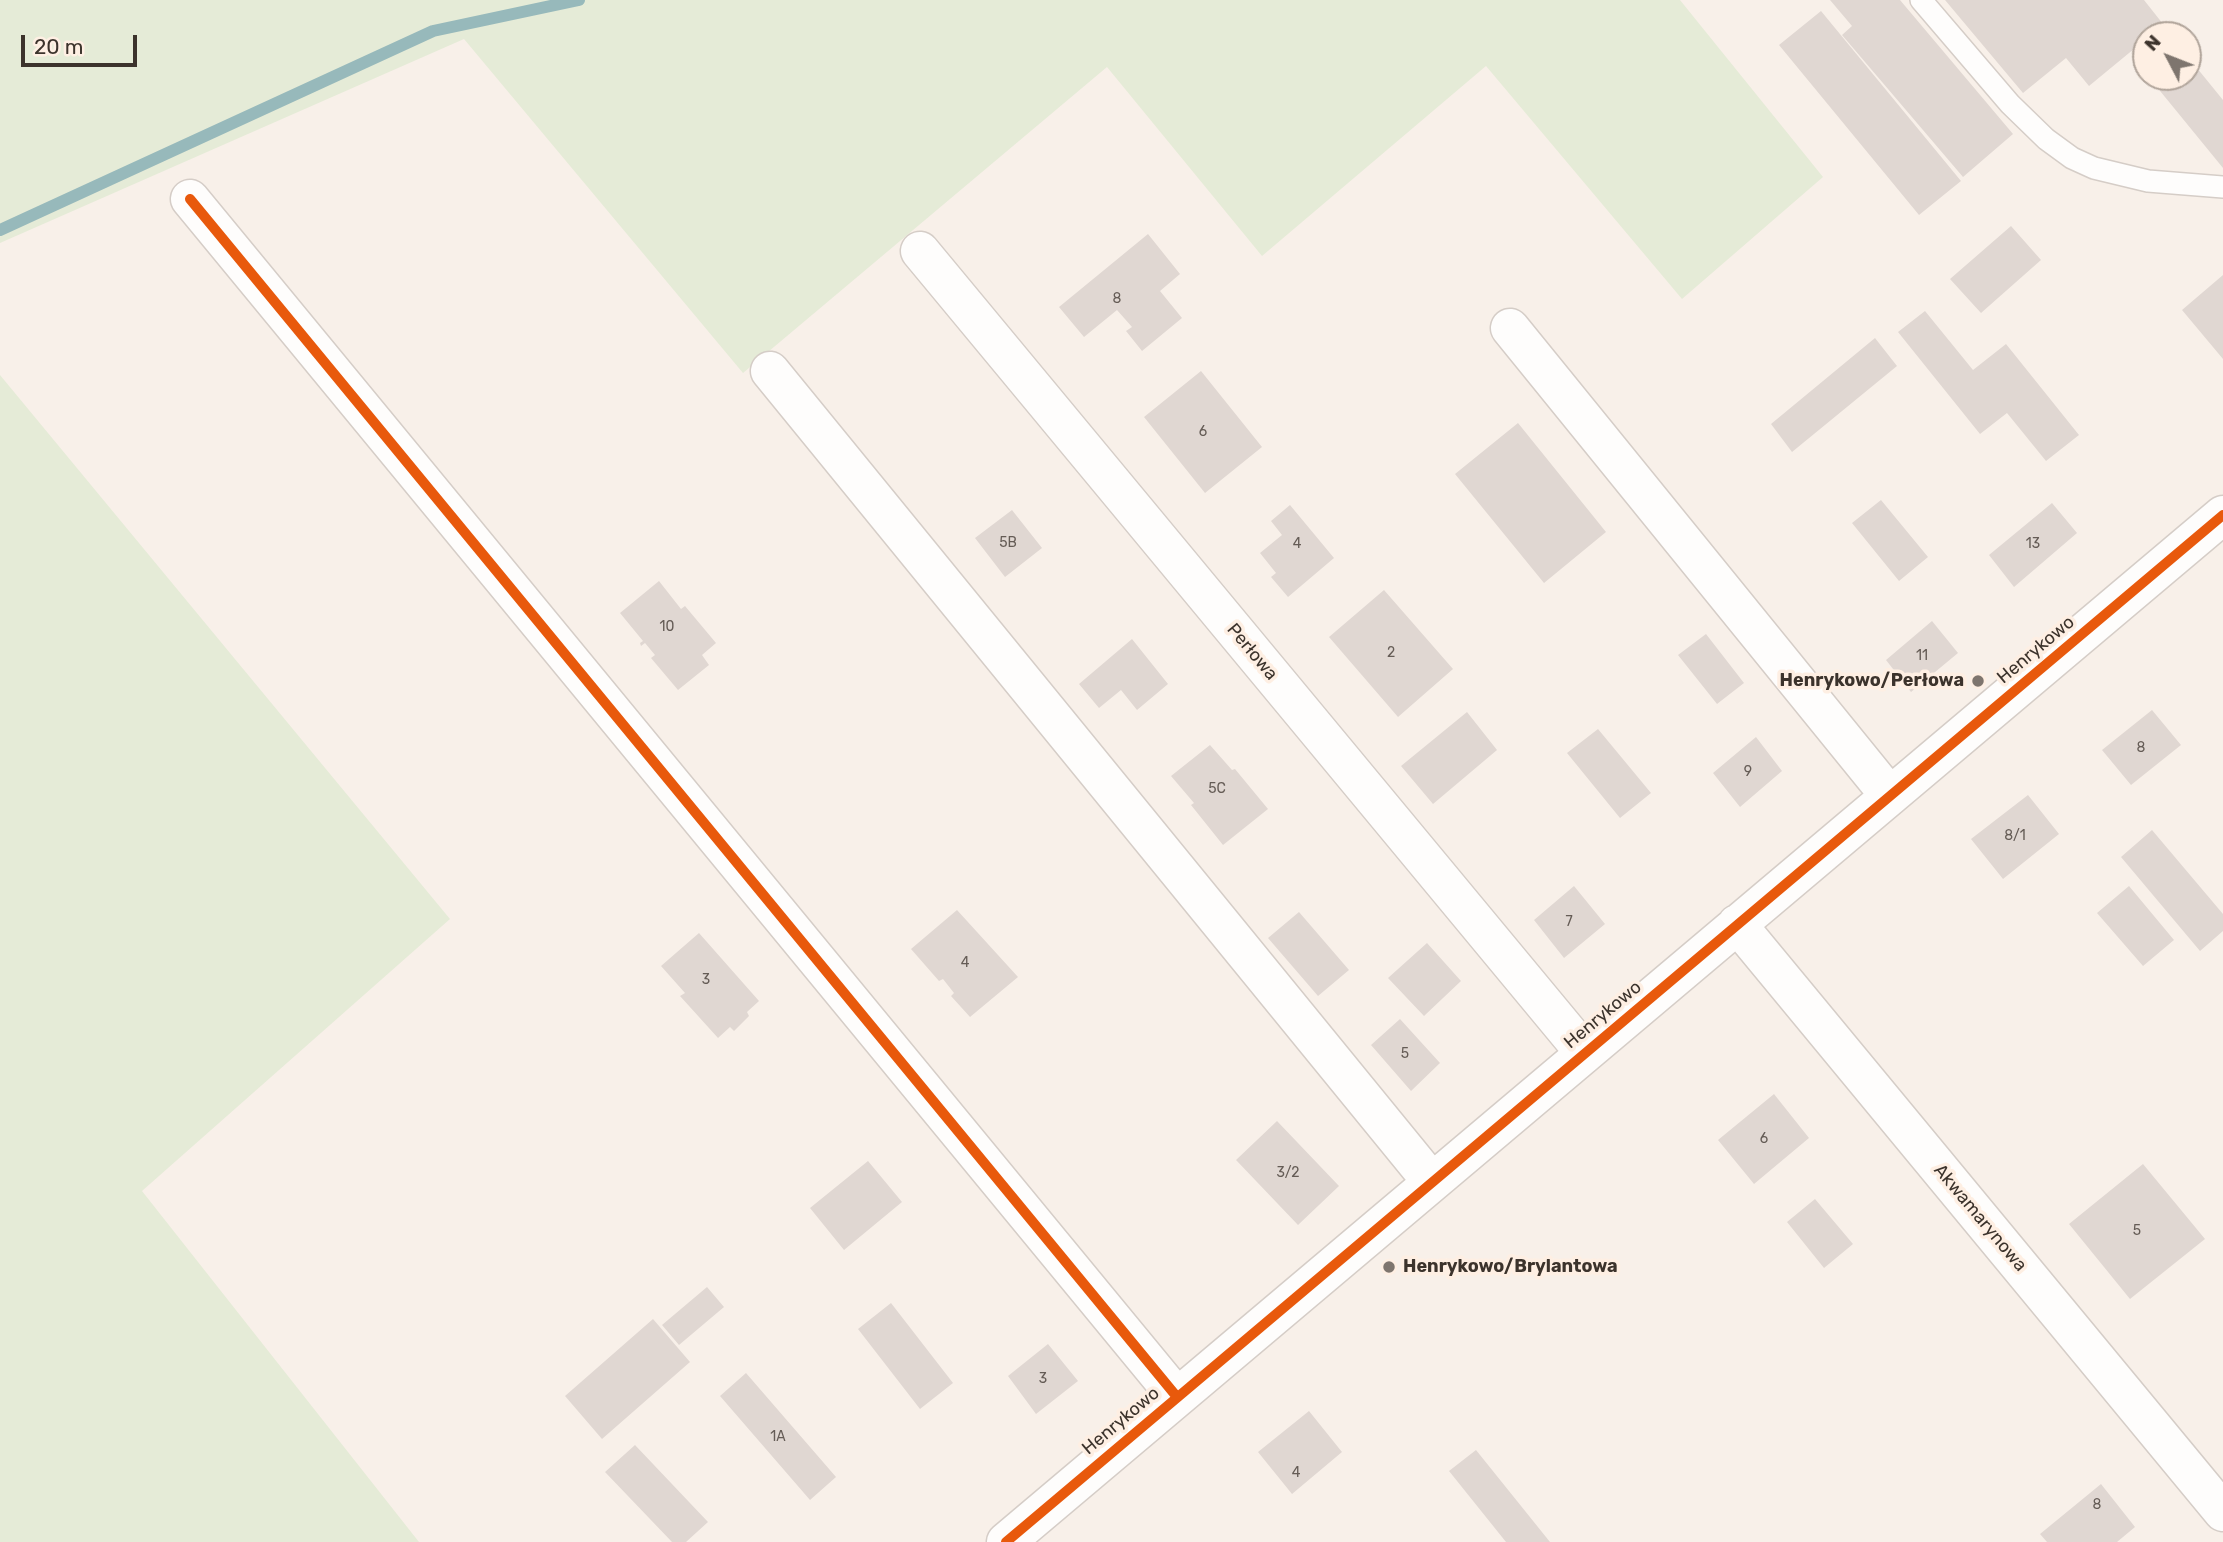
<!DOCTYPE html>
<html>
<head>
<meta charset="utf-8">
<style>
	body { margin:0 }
	#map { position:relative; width:2223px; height:1542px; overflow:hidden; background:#f8f0e9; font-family:Rubik,sans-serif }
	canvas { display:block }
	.north { position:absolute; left:2132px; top:21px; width:70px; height:70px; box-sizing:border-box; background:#feefe3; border:2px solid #b0a49a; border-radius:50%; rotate:312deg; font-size:19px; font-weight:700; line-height:28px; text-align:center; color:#3c332c }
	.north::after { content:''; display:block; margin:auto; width:24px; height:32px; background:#7e756e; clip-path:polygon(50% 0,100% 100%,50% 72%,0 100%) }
	.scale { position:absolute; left:21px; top:35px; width:116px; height:32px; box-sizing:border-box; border:4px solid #3c332c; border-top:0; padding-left:9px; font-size:21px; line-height:24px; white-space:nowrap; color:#3c332c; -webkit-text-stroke:5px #feefe3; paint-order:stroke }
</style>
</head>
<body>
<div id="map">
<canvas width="2223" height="1542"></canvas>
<div class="north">N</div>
<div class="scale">20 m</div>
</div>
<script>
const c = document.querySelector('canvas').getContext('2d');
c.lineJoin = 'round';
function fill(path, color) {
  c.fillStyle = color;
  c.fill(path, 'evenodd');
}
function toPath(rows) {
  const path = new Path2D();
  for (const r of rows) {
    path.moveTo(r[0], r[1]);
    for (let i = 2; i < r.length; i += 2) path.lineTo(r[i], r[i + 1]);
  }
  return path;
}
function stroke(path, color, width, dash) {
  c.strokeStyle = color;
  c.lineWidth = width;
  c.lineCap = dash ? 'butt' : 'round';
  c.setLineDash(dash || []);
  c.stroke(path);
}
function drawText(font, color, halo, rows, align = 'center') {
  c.font = font + ' Rubik,sans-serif';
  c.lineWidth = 7;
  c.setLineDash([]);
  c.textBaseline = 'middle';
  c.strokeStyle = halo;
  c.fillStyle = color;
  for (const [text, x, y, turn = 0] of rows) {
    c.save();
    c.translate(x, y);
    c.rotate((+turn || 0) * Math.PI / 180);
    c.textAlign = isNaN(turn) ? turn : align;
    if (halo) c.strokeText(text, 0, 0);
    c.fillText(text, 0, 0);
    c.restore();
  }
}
fill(toPath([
	[0,0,1680,0,1823,177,1682,299,1486,66,1262,256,1107,67,743,373,464,39,0,243],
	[0,375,450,919,142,1191,419,1542,0,1542]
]), '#e5ebd7');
stroke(toPath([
	[0,230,433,31,579,0]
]), '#97b9bb', 12);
fill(toPath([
	[1830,0,1900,0,2013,134,1963,177,1842,35,1852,26],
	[1945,0,2144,0,2163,24,2151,35,2146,35,2146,39,2089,86,2066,58,2023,93],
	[1821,11,1961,181,1919,215,1779,45],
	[2188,57,2223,100,2223,168,2156,86,2166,77,2188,77],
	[2011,226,2041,260,1981,313,1950,279],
	[1148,234,1180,274,1160,291,1182,318,1142,351,1126,331,1132,327,1117,310,1084,337,1059,307],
	[2223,275,2223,359,2182,310],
	[1925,311,1973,370,2006,344,2079,435,2046,461,2007,413,1980,434,1898,332],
	[1875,338,1897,366,1792,452,1771,424],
	[1201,371,1262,447,1205,493,1144,417],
	[1518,423,1606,532,1544,583,1455,474],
	[1881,500,1928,557,1899,581,1852,523],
	[2052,503,2077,533,2014,587,1989,555],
	[1290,505,1334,558,1288,597,1271,577,1276,573,1260,553,1282,535,1271,521],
	[1012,510,1042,548,1005,577,975,538],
	[659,581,681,609,685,606,716,643,702,655,709,665,678,690,651,658,655,655,645,643,641,646,640,643,643,641,620,613],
	[1384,590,1453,669,1398,717,1329,637],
	[1932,621,1958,653,1911,692,1886,660],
	[1706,634,1744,683,1717,704,1678,655],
	[1132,639,1168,684,1137,710,1121,690,1099,708,1079,684],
	[2152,710,2181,745,2131,785,2102,750],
	[1467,712,1497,750,1433,804,1401,766],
	[1598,729,1651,793,1620,818,1567,753],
	[1756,737,1782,771,1740,807,1713,773],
	[1210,745,1232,770,1235,769,1268,809,1223,845,1191,805,1194,803,1171,776],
	[2028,795,2059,834,2003,879,1971,839],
	[2152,830,2223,914,2223,931,2200,951,2121,857],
	[1574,886,1605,924,1564,958,1534,920],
	[2129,886,2174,940,2143,966,2097,913],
	[957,910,1018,977,970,1017,951,996,954,993,943,979,939,981,911,949],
	[1299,912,1349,970,1318,996,1268,938],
	[699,933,759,1001,747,1012,749,1016,734,1031,730,1027,718,1038,680,996,685,993,661,966],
	[1427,943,1461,981,1424,1016,1388,978],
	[1400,1019,1440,1063,1411,1091,1371,1045],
	[1774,1094,1809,1138,1754,1184,1718,1140],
	[1277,1121,1339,1186,1298,1225,1236,1160],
	[868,1161,902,1202,844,1250,810,1208],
	[2143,1164,2205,1239,2130,1299,2069,1224],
	[1815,1199,1853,1244,1824,1268,1787,1222],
	[707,1287,724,1307,679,1345,662,1325],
	[891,1303,953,1383,920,1409,858,1329],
	[653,1319,690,1362,602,1439,565,1396],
	[1048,1344,1078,1381,1036,1414,1008,1376],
	[746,1373,836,1477,810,1500,720,1396],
	[1309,1411,1342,1452,1292,1494,1258,1452],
	[635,1445,708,1522,686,1542,672,1542,605,1472],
	[1476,1450,1550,1542,1506,1542,1449,1471],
	[2101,1484,2135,1527,2117,1542,2047,1542,2040,1534]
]), '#e0d7d2');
const lane = toPath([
	[1921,0,2010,104,2046,139,2072,158,2094,168,2148,181,2223,187]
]);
const street = toPath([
	[190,199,1177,1397],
	[920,251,1585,1053],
	[1510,328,1890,796],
	[770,371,1432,1182],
	[1737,924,2223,1512],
	[1006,1542,2223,515]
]);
stroke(lane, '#d5cdc7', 24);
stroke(street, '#d5cdc7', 41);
stroke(lane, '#fefdfc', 21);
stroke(street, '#fefdfc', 38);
stroke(toPath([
	[190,199,1177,1397],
	[1006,1542,2223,515]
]), '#e8590c', 10);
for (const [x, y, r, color] of [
	[1978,681,7,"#7e756e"],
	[1389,1267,7,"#7e756e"]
]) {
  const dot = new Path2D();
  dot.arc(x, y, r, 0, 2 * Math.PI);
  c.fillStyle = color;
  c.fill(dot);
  stroke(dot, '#feefe3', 2.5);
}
drawText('14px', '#655c56', null, [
	["8",1117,299],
	["6",1203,432],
	["5B",1008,543],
	["4",1297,544],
	["13",2033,544],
	["10",667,627],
	["2",1391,653],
	["11",1922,656],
	["8",2141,748],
	["9",1748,772],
	["5C",1217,789],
	["8/1",2015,836],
	["7",1569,922],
	["4",965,963],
	["3",706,980],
	["5",1405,1054],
	["6",1764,1139],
	["3/2",1288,1173],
	["5",2137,1231],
	["3",1043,1379],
	["1A",778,1437],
	["4",1296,1473],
	["8",2097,1505]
]);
drawText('18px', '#3c332c', '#feefe3', [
	["Henrykowo",2036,650,-40],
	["Perłowa",1252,652,50],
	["Henrykowo",1603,1015,-40],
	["Akwamarynowa",1980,1218,50],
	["Henrykowo",1121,1421,-40]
]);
drawText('bold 18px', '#3c332c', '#feefe3', [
	["Henrykowo/Perłowa",1964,681],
	["Henrykowo/Brylantowa",1403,1267,"left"]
], 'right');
</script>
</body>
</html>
